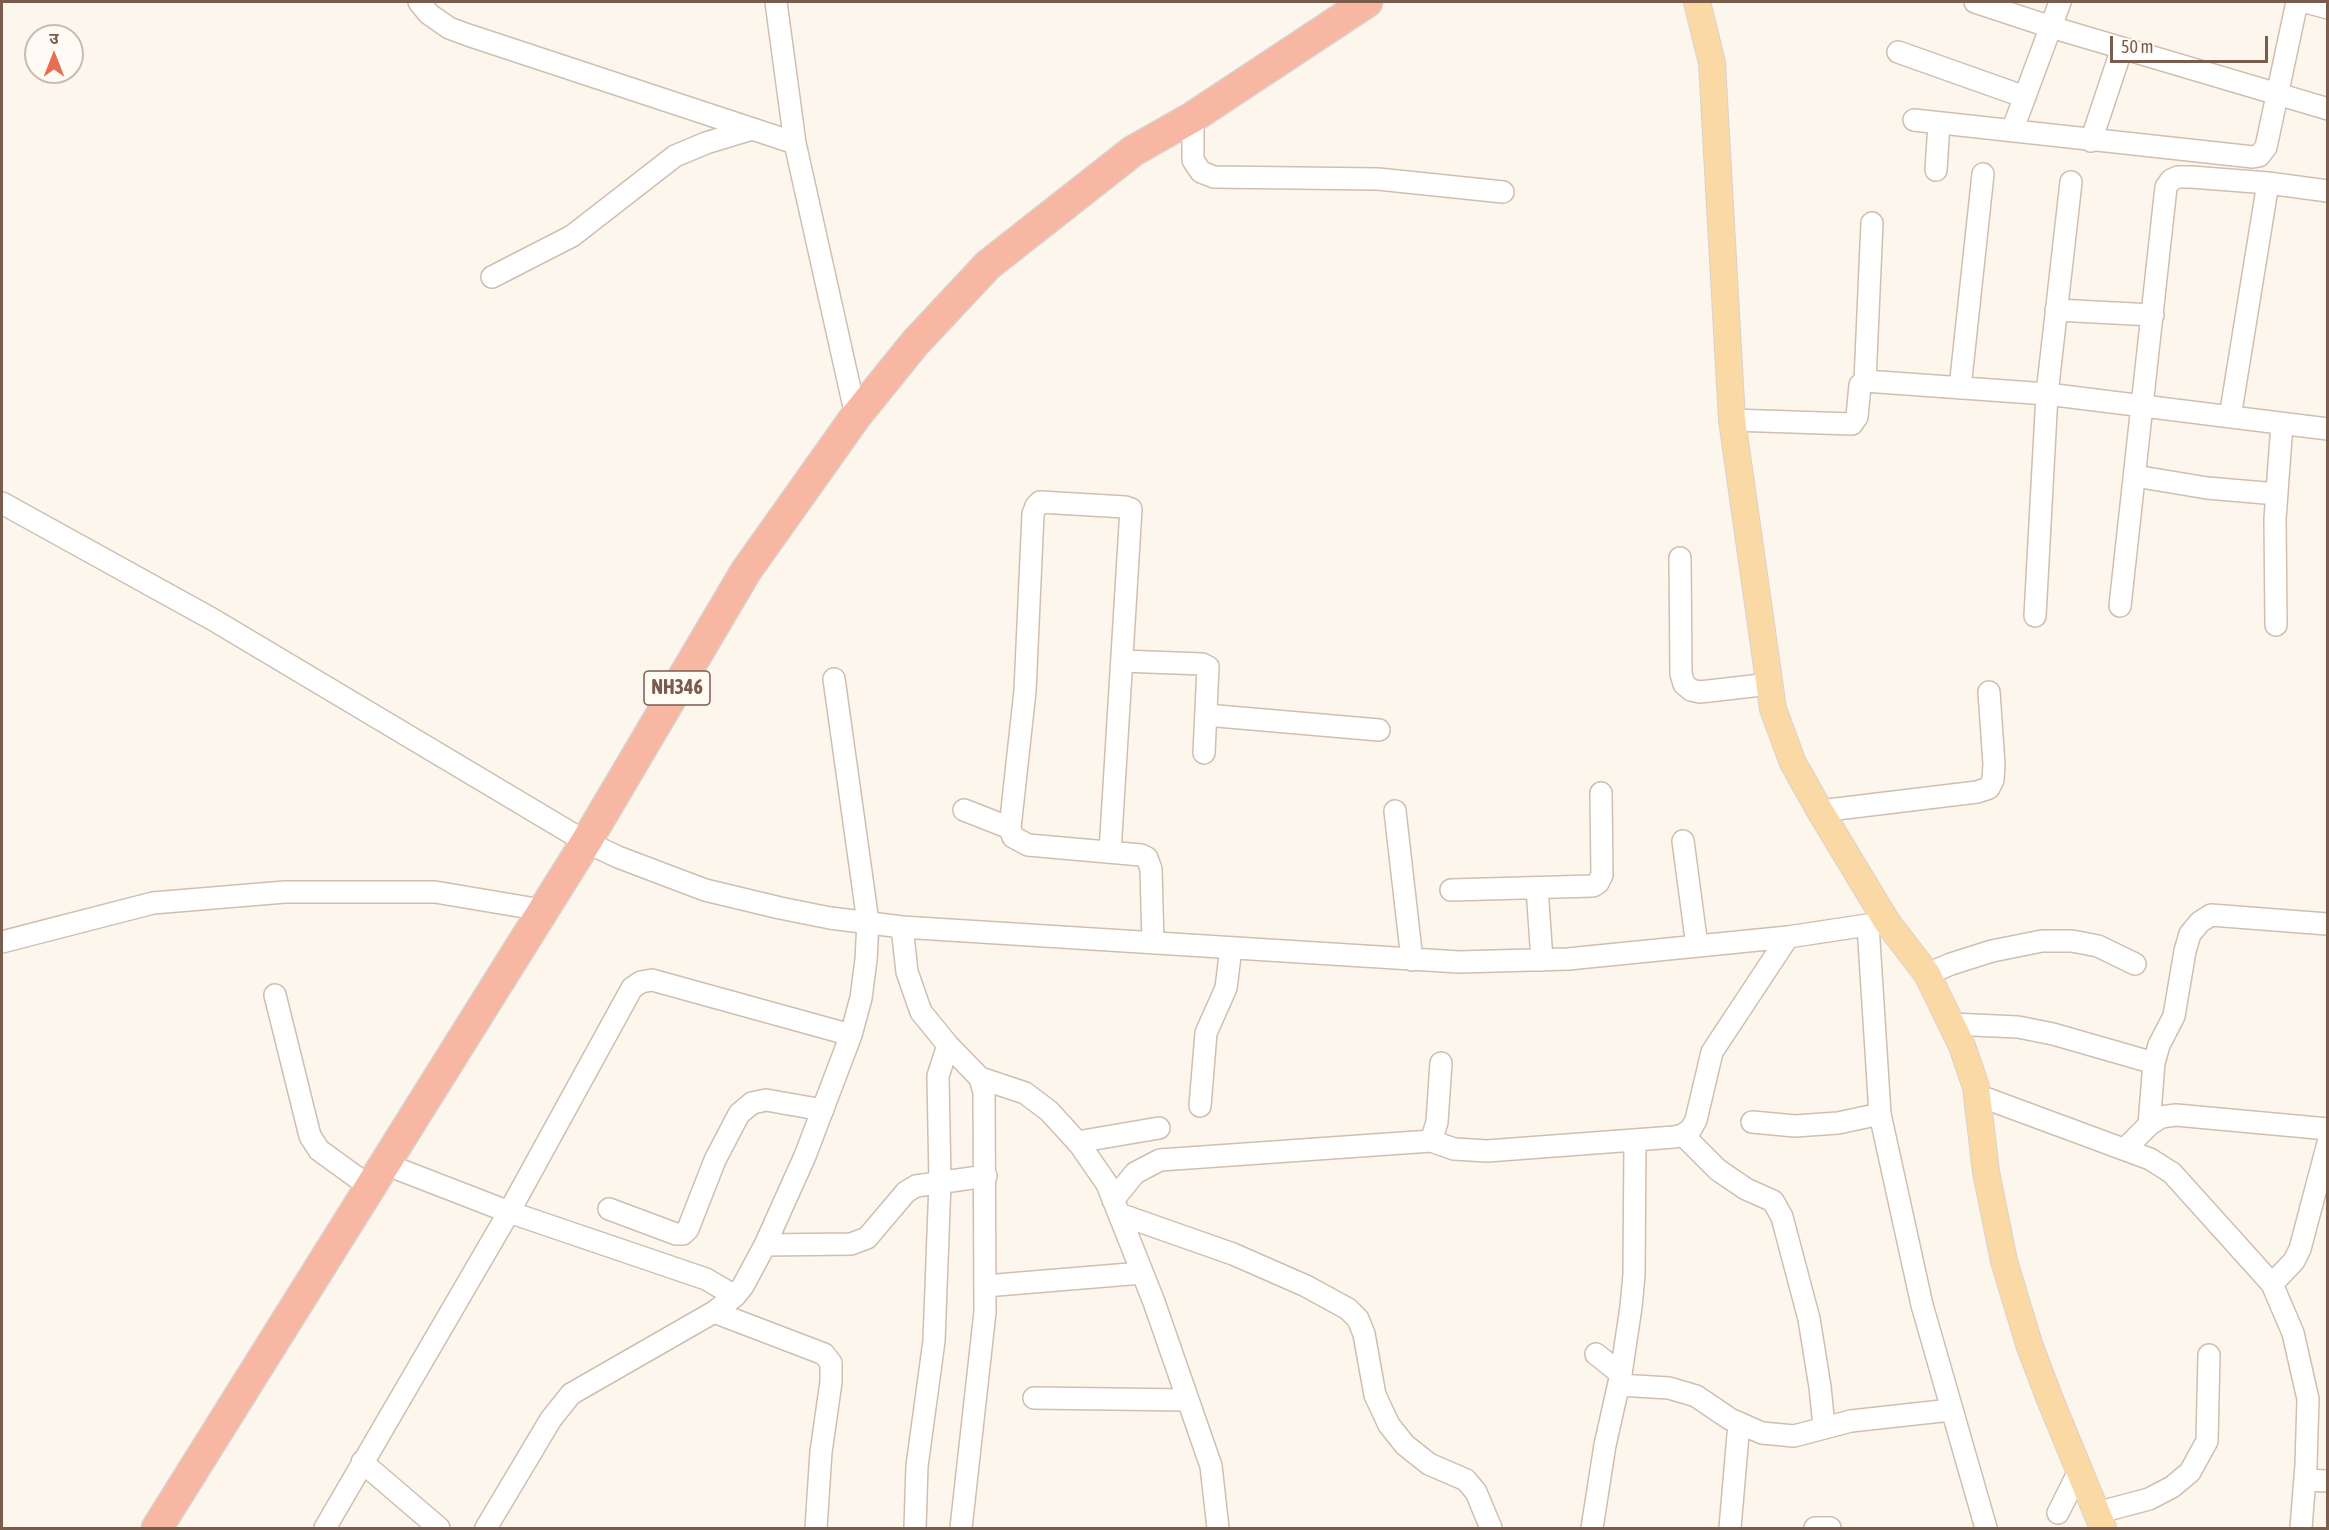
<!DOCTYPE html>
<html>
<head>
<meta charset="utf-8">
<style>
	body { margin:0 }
	#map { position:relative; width:2329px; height:1530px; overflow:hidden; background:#fdf6ec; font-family:"Asap Condensed","Noto Sans Devanagari",sans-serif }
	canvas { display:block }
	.frame { position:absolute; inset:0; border:3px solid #7a5c4d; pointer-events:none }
	.north { position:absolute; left:24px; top:24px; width:60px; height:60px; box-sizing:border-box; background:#fffaf3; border:2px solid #cabbb1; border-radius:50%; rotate:0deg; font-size:16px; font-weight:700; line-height:24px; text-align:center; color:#7a5c4d }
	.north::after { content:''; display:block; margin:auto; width:21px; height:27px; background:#e76f51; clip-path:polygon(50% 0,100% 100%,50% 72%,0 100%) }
	.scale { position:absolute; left:2110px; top:36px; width:158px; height:27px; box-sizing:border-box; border:3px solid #7a5c4d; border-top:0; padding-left:8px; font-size:18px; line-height:21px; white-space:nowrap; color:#7a5c4d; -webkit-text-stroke:4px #fffaf3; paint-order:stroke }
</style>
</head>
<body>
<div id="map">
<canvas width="2329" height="1530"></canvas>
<div class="frame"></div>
<div class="north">उ</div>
<div class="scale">50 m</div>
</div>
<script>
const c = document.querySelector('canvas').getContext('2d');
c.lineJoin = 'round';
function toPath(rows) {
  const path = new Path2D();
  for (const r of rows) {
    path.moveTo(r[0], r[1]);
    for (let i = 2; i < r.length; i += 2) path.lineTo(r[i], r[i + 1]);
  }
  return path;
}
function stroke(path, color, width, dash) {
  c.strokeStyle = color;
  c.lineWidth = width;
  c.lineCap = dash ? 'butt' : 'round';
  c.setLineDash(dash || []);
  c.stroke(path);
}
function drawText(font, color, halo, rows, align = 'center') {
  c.font = font + ' "Asap Condensed",sans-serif';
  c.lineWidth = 5;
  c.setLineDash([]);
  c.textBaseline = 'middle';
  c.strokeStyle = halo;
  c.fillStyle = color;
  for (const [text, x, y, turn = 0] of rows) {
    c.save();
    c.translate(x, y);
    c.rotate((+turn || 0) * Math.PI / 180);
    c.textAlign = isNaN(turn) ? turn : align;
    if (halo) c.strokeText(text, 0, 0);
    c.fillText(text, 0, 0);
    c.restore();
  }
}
const minor = toPath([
	[419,2,429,14,449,28,468,35,795,143],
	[776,2,795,143,856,416],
	[1975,2,2051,27,2328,109],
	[2306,2,2328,8],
	[1898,52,2025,97],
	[1193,117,1193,160,1201,172,1214,177,1378,179,1503,192],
	[1914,120,2253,157,2259,156,2266,147,2297,2],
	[2012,131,2060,2],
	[2091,141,2122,48],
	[1936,170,1939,123],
	[492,277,572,236,675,156,706,143,752,129],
	[2056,310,2153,315],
	[1865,381,1872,223],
	[1960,388,1983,174],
	[2230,417,2268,183],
	[1732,420,1852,424,1857,417,1860,385,1865,381,2047,394,2328,429],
	[2135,476,2207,488,2277,494],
	[2,503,212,619,586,842,618,857,705,890,780,908,830,918,902,927,1459,962,1568,959,1788,937,1887,922],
	[1680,558,1681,674,1684,684,1691,690,1700,692,1770,684],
	[2120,606,2166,187,2171,180,2178,177,2191,177,2268,183,2328,191],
	[2035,616,2047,394,2071,182],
	[2276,625,2275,519,2282,424],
	[1122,661,1202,664,1208,667,1204,753],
	[1206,715,1379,730],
	[964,810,1010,828],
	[1395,811,1412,960],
	[1820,811,1977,792,1989,788,1993,780,1994,764,1989,692],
	[1683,841,1697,946],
	[1110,852,1131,509,1125,507,1040,502,1036,506,1033,514,1025,691,1010,828,1013,837,1028,845,1141,855,1147,858,1151,869,1153,943],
	[1537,888,1542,960],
	[1451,890,1593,886,1598,883,1602,875,1601,793],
	[1868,925,1880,1114,1922,1305,1986,1528],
	[902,927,907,972,921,1012,948,1045,980,1078,984,1092,985,1312,961,1528],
	[2,942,153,903,285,892,435,892,542,910],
	[1927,974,1951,964,1992,951,2042,941,2072,941,2098,946,2135,964],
	[275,995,310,1136,319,1150,370,1187],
	[1951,1024,2018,1027,2053,1034,2154,1063],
	[980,1078,1025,1093,1049,1111,1080,1145,1107,1184,1154,1302,1211,1466,1218,1528],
	[1977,1095,2150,1159,2172,1173,2272,1284,2293,1333,2308,1399,2306,1465,2301,1528],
	[1200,1106,1206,1033,1226,988,1231,948],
	[1752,1122,1795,1126,1838,1123,1880,1114],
	[2149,1125,2154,1063,2159,1045,2174,1016,2185,951,2190,934,2200,922,2211,915,2327,924],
	[1683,1135,1718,1170,1746,1189,1773,1201,1782,1217,1809,1319,1820,1387,1824,1426],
	[1431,1141,1437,1122,1441,1063],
	[1077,1142,1159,1128],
	[2125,1149,2149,1125,2161,1117,2176,1115,2328,1129],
	[385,1164,509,1212,706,1279,735,1296],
	[1113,1200,1135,1173,1160,1160,1431,1141,1454,1149,1487,1151,1674,1137,1683,1135,1691,1129,1696,1120,1712,1052,1788,937],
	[609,1209,676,1234,683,1234,688,1229,715,1160,739,1114,752,1103,766,1100,823,1110],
	[1119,1214,1233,1254,1306,1286,1348,1309,1358,1319,1364,1334,1375,1395,1389,1425,1405,1445,1429,1464,1466,1480,1476,1492,1491,1528],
	[765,1245,851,1244,867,1238,906,1192,916,1186,986,1176],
	[2272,1284,2294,1261,2300,1249,2328,1143],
	[985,1286,1142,1273],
	[714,1312,824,1354,831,1363,831,1382,821,1452,816,1528],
	[1596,1354,1621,1374],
	[1619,1385,1669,1388,1696,1396,1730,1419,1762,1433,1794,1436,1851,1421,1951,1410],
	[1034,1398,1187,1400],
	[362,1462,439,1528],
	[2305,1480,2328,1481],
	[2058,1513,2078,1473],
	[2096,1513,2149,1499,2172,1487,2190,1472,2207,1441,2209,1355],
	[325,1528,509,1212,632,988,641,982,652,980,851,1035],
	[486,1528,551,1419,571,1394,714,1312,735,1296,743,1286,765,1245,805,1156,851,1035,861,998,866,960,868,922,834,679],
	[915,1528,917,1466,934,1341,940,1182,938,1076,948,1045],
	[1592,1528,1605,1445,1621,1374,1631,1307,1634,1275,1635,1140],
	[1730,1528,1739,1423],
	[1815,1528,1830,1528]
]);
const major = toPath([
	[1697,2,1712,63,1732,420,1773,709,1793,763,1820,811,1887,922,1927,974,1962,1046,1976,1087,1986,1172,2004,1261,2029,1344,2049,1397,2103,1528]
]);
const highway = toPath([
	[157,1528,586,842,746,571,856,416,915,343,988,265,1133,151,1193,117,1367,2]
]);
stroke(minor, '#d1beb0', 24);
stroke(major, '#dad1cd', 28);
stroke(highway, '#dad1cd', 33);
stroke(minor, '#fff', 21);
stroke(major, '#fbd9a5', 26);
stroke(highway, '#f7b7a3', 30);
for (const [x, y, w] of [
	[677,688,66]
]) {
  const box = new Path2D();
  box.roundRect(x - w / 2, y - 17, w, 34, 4.5);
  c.fillStyle = '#fffaf3';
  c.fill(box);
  stroke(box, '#7a5c4d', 1.5);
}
drawText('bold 20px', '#7a5c4d', null, [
	["NH346",677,688]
]);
</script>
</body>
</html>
